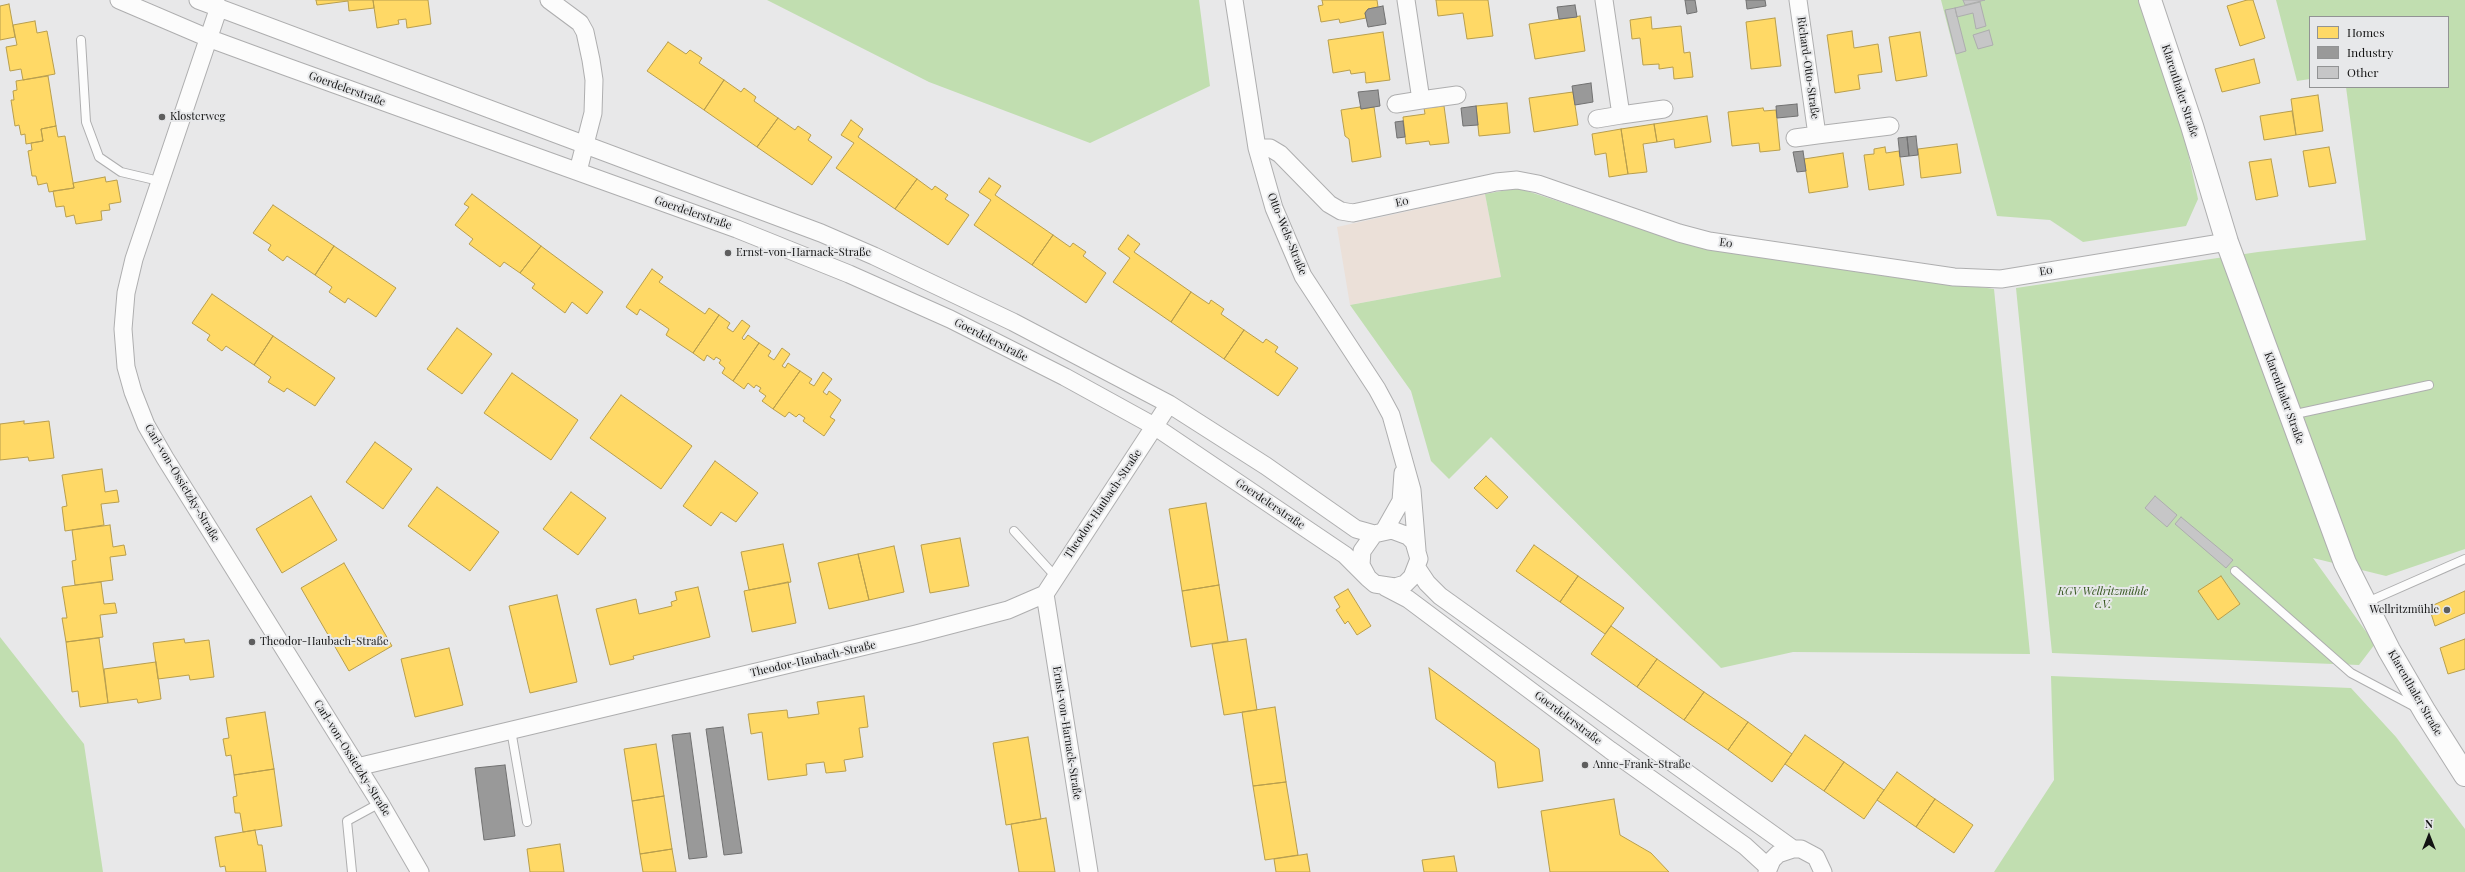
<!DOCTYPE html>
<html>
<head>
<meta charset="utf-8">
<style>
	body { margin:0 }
	#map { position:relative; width:2465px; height:872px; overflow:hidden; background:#e8e8e9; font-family:"Playfair Display",serif }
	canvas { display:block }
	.legend { position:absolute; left:2309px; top:16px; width:140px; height:72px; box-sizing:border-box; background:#e7e8ea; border:1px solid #929394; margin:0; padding:5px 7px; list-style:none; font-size:12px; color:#131313 }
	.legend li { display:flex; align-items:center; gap:8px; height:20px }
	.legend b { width:20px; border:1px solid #929394 }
	.north { position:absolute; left:2409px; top:816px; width:40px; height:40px; -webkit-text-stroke:3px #e7e8ea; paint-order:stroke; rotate:0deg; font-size:11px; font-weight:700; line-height:16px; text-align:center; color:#131313 }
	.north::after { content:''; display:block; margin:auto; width:14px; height:18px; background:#131313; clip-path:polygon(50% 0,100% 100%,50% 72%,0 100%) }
</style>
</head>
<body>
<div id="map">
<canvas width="2465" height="872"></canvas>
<ul class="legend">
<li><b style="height:11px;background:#ffd966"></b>Homes</li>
<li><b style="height:11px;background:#999"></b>Industry</li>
<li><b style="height:11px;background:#c6c6c7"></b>Other</li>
</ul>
<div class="north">N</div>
</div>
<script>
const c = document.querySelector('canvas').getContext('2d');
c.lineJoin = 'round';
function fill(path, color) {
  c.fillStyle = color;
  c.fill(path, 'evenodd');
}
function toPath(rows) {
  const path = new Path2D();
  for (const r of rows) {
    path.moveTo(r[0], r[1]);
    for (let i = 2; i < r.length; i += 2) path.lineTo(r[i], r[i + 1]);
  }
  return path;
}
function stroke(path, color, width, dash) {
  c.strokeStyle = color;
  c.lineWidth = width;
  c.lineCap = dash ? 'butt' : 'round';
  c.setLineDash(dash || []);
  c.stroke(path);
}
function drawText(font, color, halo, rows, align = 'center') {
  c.font = font + ' "Playfair Display",serif';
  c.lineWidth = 4;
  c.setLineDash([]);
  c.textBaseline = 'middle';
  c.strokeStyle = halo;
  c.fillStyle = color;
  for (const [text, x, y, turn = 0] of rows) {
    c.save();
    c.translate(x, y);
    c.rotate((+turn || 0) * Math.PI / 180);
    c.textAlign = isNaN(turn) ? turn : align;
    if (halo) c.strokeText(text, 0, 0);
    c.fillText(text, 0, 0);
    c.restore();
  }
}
fill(toPath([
	[1485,194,1501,277,1350,305,1337,227]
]), '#ebe0d8');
fill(toPath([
	[767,0,1199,0,1210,86,1090,143,929,82],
	[1941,0,2138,0,2185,139,2198,199,2186,226,2083,242,2050,220,1997,216],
	[2276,0,2465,0,2465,549,2386,576,2313,558,2375,644,2359,665,2052,653,2016,288,2258,252,2366,240,2346,87,2448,87,2448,17,2310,17,2310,79,2297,81],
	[1518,188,1694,246,1994,289,2030,654,1793,652,1721,668,1491,437,1449,479,1431,461,1411,391,1350,305,1501,277,1485,194],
	[0,637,84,744,103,872,0,872],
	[2051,676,2351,688,2396,737,2465,829,2465,872,1994,872,2054,780]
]), '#c1deb0');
const homes = toPath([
	[316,0,373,0,374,8,349,11,348,1,317,5,316,0],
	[373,0,428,0,431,24,407,28,406,19,398,20,399,24,377,28,373,0],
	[1322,0,1377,0,1378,7,1368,9,1365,13,1366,18,1340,23,1339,19,1321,22,1318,6,1323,5,1322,0],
	[1436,0,1488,0,1493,36,1467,39,1463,13,1438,16,1436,0],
	[2247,0,2253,0,2265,38,2240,46,2227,6,2247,0],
	[9,4,15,37,0,40,0,6,9,4],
	[1580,16,1585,51,1535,59,1529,24,1580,16],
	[1651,17,1652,29,1681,26,1684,53,1690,52,1693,77,1674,79,1673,67,1659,69,1659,64,1643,65,1640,38,1632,39,1630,20,1651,17],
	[1775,18,1781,66,1751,69,1746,22,1775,18],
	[35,21,37,33,47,31,55,74,23,80,21,69,10,71,6,47,17,45,13,25,35,21],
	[1852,31,1854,48,1878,44,1882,72,1858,75,1860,89,1835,93,1827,35,1852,31],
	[1383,32,1390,80,1366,83,1365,72,1351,74,1350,70,1333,73,1328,40,1383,32],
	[1920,32,1927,76,1896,81,1889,37,1920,32],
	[668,42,686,54,690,50,702,58,699,63,724,80,704,110,647,71,668,42],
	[2254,59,2260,83,2222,92,2215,69,2254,59],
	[48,76,56,126,41,129,43,141,26,144,25,134,21,135,19,125,15,126,11,100,14,100,13,91,17,90,16,81,48,76],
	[724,80,741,92,744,88,756,97,754,101,778,118,757,147,704,110,724,80],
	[1573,92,1578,125,1534,132,1529,98,1573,92],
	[2318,95,2323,131,2296,135,2291,99,2318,95],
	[1507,103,1510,133,1479,136,1476,106,1507,103],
	[1444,106,1449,143,1430,145,1429,141,1406,144,1403,117,1425,114,1424,108,1444,106],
	[1360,107,1361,109,1374,107,1381,157,1352,162,1349,139,1345,136,1341,110,1360,107],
	[1763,108,1764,111,1776,110,1780,150,1760,152,1759,143,1732,146,1728,112,1763,108],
	[2292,111,2296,135,2264,140,2260,116,2292,111],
	[1707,116,1711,142,1675,148,1674,139,1657,142,1654,124,1707,116],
	[778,118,795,130,798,126,811,135,808,140,832,157,812,185,757,147,778,118],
	[851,120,863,129,858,137,917,179,895,209,836,168,854,143,841,135,851,120],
	[1654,124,1657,142,1643,144,1647,172,1628,174,1621,129,1654,124],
	[56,126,58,137,65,136,74,188,49,192,47,183,38,185,36,176,32,176,28,151,32,150,31,143,43,141,41,129,56,126],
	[1621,129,1628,174,1609,177,1606,153,1595,155,1592,134,1621,129],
	[1957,144,1961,173,1921,178,1918,149,1957,144],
	[1885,147,1886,153,1899,151,1904,185,1869,190,1864,155,1874,154,1874,149,1885,147],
	[2329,147,2336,183,2309,187,2303,151,2329,147],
	[1843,153,1848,187,1809,193,1804,159,1843,153],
	[2271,159,2278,196,2256,200,2249,162,2271,159],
	[105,177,106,182,117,180,121,202,109,204,110,210,101,211,102,220,76,224,74,215,66,217,64,206,56,207,53,191,74,188,73,183,105,177],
	[989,178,1001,186,995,195,1053,235,1032,265,974,225,991,200,979,192,989,178],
	[917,179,932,190,935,186,948,195,945,199,969,215,948,245,895,209,917,179],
	[472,194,541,246,520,273,504,262,500,267,469,244,473,239,455,225,469,207,464,204,472,194],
	[273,205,334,246,315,275,287,256,283,261,268,250,271,245,253,233,273,205],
	[1053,235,1070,247,1073,243,1086,252,1083,256,1106,273,1086,303,1032,265,1053,235],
	[1128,235,1140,244,1134,252,1191,292,1171,322,1113,282,1130,258,1118,249,1128,235],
	[334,246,396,288,376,317,348,298,345,303,329,292,332,287,315,275,334,246],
	[541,246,603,292,587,314,572,302,565,313,532,288,535,284,520,273,541,246],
	[652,269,663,277,659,282,705,314,709,308,719,315,693,353,666,335,669,329,640,309,637,315,626,307,652,269],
	[1191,292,1209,304,1211,300,1224,309,1221,314,1244,330,1224,359,1171,322,1191,292],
	[212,294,273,336,254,365,226,346,222,351,207,340,210,335,192,323,212,294],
	[719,315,730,323,727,328,733,332,742,320,750,326,742,338,744,340,748,335,759,343,733,381,722,373,725,368,719,363,721,360,716,357,714,360,707,355,704,361,693,353,719,315],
	[457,328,492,354,462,394,427,369,457,328],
	[1244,330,1263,343,1266,339,1278,347,1275,352,1298,368,1278,396,1224,359,1244,330],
	[273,336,335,378,315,406,287,388,284,392,268,382,271,377,254,365,273,336],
	[759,343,771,351,768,356,774,360,782,348,790,354,782,366,785,368,788,363,800,371,773,409,762,401,766,396,759,391,761,388,756,385,754,388,748,383,744,389,733,381,759,343],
	[800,371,812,379,809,383,814,386,823,372,832,379,823,392,827,395,829,391,841,400,830,417,835,420,824,436,803,421,805,418,799,414,796,417,789,412,785,417,773,409,800,371],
	[512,373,578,420,551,460,484,413,512,373],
	[621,395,692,446,661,489,590,438,621,395],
	[24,421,24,424,49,421,54,458,29,461,28,457,0,460,0,424,24,421],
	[375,442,412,469,383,509,346,482,375,442],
	[715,461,758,493,736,522,721,512,711,526,683,506,715,461],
	[102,469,105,492,117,490,119,502,101,504,104,525,65,531,62,507,67,506,62,475,102,469],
	[1486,476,1508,497,1497,509,1474,488,1486,476],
	[437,487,499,532,470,571,408,526,437,487],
	[571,492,606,518,578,555,543,529,571,492],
	[311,496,337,540,282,573,256,529,311,496],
	[1206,503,1219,585,1182,591,1169,509,1206,503],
	[110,525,113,547,124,545,126,555,110,557,113,580,75,585,72,561,76,560,72,530,110,525],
	[960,538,969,586,930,593,921,545,960,538],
	[783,544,791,582,749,590,741,552,783,544],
	[1534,545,1578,576,1560,602,1516,571,1534,545],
	[894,546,904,592,869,600,858,554,894,546],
	[858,554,869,600,829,609,818,563,858,554],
	[344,563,392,646,349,671,301,588,344,563],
	[1578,576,1624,608,1605,634,1560,602,1578,576],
	[2221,576,2240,604,2218,620,2198,591,2221,576],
	[101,582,104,604,115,603,117,613,100,615,103,637,66,642,62,618,67,618,62,587,101,582],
	[788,582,796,623,752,632,744,591,788,582],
	[1219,585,1228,641,1191,647,1182,591,1219,585],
	[698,587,710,637,633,656,634,659,610,665,596,609,636,599,639,614,672,606,671,602,677,600,675,592,698,587],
	[1348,589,1371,626,1357,635,1348,621,1345,624,1336,610,1340,607,1334,597,1348,589],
	[2465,591,2465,613,2435,626,2429,607,2465,591],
	[557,595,577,682,530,693,509,606,557,595],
	[1611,626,1657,659,1637,687,1591,654,1611,626],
	[99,638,108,703,80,707,78,691,72,692,66,642,99,638],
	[184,639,185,643,209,640,214,677,190,680,189,675,158,679,153,643,184,639],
	[1246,639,1257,710,1224,715,1212,644,1246,639],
	[2465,639,2465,669,2448,674,2440,648,2465,639],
	[449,648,463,705,415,717,401,659,449,648],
	[1657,659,1704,692,1684,720,1637,687,1657,659],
	[156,662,161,699,138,703,137,699,108,703,104,669,156,662],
	[1429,668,1539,749,1543,781,1498,788,1495,762,1436,719,1429,668],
	[1704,692,1748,722,1728,750,1684,720,1704,692],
	[864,696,868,727,859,728,863,757,844,760,846,771,826,773,824,762,806,764,807,775,768,780,762,732,751,734,748,714,787,710,788,718,819,714,817,702,864,696],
	[1275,707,1286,782,1253,786,1242,712,1275,707],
	[265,712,274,769,234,775,231,755,226,756,223,739,229,738,226,718,265,712],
	[1748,722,1792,754,1772,782,1728,750,1748,722],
	[1805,735,1844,762,1824,791,1785,764,1805,735],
	[1028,737,1041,819,1006,825,993,743,1028,737],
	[656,744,664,796,632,801,624,749,656,744],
	[1844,762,1884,790,1864,819,1824,791,1844,762],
	[274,769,282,826,243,832,240,813,235,813,233,797,237,796,234,775,274,769],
	[1897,772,1935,799,1916,827,1877,800,1897,772],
	[1286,782,1298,855,1265,860,1253,786,1286,782],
	[664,796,672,849,640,854,632,801,664,796],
	[1614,799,1620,835,1651,853,1669,872,1550,872,1541,811,1614,799],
	[1935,799,1973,825,1954,853,1916,827,1935,799],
	[1046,818,1055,872,1019,872,1011,824,1046,818],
	[255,830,258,845,262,845,266,872,226,872,225,866,220,867,215,837,255,830],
	[560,844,564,872,530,872,527,849,560,844],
	[672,849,676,872,643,872,640,854,672,849],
	[1307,854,1310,872,1276,872,1274,859,1307,854],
	[1454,856,1457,872,1424,872,1422,860,1454,856]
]);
fill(homes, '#ffd966');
stroke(homes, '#b89e4d', 1);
const industry = toPath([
	[1685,0,1695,0,1697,12,1687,14,1685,0],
	[1746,0,1765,0,1766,6,1747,9,1746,0],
	[1575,5,1577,17,1559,19,1557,7,1575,5],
	[1383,6,1386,24,1368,27,1365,13,1368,9,1383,6],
	[1591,83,1593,102,1575,105,1572,86,1591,83],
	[1378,90,1380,106,1361,109,1358,92,1378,90],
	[1797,104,1798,116,1777,118,1776,106,1797,104],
	[1476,106,1478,125,1463,126,1461,108,1476,106],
	[1403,121,1405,137,1397,138,1395,122,1403,121],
	[1916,136,1918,155,1909,156,1907,137,1916,136],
	[1907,137,1909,156,1900,157,1898,138,1907,137],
	[1803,151,1806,171,1797,172,1793,152,1803,151],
	[723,727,742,853,724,855,706,729,723,727],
	[690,733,707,857,689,859,672,735,690,733],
	[505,765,515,836,484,840,475,768,505,765]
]);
fill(industry, '#999');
stroke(industry, '#717171', 1);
const building = toPath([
	[1963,0,1985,0,1965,5,1963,0],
	[1980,2,1986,26,1976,29,1973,13,1957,17,1955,8,1980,2],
	[1955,8,1966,51,1956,54,1945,10,1955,8],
	[1989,30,1993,45,1978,49,1973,35,1989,30],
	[2155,496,2177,515,2167,527,2145,508,2155,496],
	[2181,517,2233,560,2226,568,2175,524,2181,517]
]);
fill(building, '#c6c6c7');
stroke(building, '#adadae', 1);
const lane = toPath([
	[81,40,86,122,99,157,121,172,159,181],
	[2291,415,2429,385],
	[1014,531,1055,576],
	[2235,571,2351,673,2417,708],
	[2365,603,2465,559],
	[511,730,527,822],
	[352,872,347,821,380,803]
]);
const street = toPath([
	[119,0,208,38,287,67,737,229,849,274,950,319,1065,377,1154,426,1345,555,1368,578,1375,584,1395,587,1405,584,1412,577,1419,559,1414,542,1408,536,1392,530,1374,534,1362,551,1361,565,1368,578],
	[198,0,821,233,874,256,1013,322,1169,404,1266,466,1356,529,1374,534],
	[549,0,580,23,585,32,591,60,594,80,593,113,578,171],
	[1234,0,1257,148,1274,208,1303,276,1377,389,1391,415,1412,490,1417,550],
	[1406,0,1421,100,1457,95],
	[1604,0,1621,115,1664,109],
	[1798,0,1817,135,1890,126],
	[219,7,134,259,126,293,123,329,126,367,133,392,146,425,165,458,380,803,420,872],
	[1396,104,1421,100],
	[1597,119,1621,115],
	[1795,138,1817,135],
	[1257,148,1270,148,1280,154,1329,204,1341,211,1353,213,1496,182,1517,180,1538,184,1679,233,1709,241,1954,277,2001,279,2227,242],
	[1384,531,1401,501,1403,473],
	[1417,568,1427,583,1440,596,1793,849],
	[1385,587,1408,599,1610,750,1745,846,1768,867],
	[1045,594,1089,872],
	[357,767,916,634,1008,610,1045,594,1169,404],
	[1767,872,1772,860,1778,854,1793,849,1801,849,1816,857,1823,872]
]);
const secondary = toPath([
	[2150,0,2192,126,2227,242,2345,563,2389,650,2425,712,2465,775]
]);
stroke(lane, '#aeaeaf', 10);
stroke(street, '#aeaeaf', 19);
stroke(secondary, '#aeaeaf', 24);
stroke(lane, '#fcfcfc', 8);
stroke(street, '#fcfcfc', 17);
stroke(secondary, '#fcfcfc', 22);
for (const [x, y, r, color] of [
	[162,117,4,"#5e5e5e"],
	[728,253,4,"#5e5e5e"],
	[2447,610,4,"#5e5e5e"],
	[252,642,4,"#5e5e5e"],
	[1585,765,4,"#5e5e5e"]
]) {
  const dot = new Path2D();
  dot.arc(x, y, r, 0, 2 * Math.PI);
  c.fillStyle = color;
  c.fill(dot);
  stroke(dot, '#e7e8ea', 1.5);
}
drawText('11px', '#131313', '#e7e8ea', [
	["Richard-Otto-Straße",1808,68,82],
	["Goerdelerstraße",347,89,20],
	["Klarenthaler Straße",2180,91,72],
	["E0",1402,202,-12],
	["Goerdelerstraße",693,213,19],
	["Otto-Wels-Straße",1287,234,68],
	["E0",1726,243,8],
	["E0",2046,271,-9],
	["Goerdelerstraße",991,340,27],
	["Klarenthaler Straße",2284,398,70],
	["Carl-von-Ossietzky-Straße",182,483,59],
	["Theodor-Haubach-Straße",1103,504,-56],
	["Goerdelerstraße",1270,504,34],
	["Theodor-Haubach-Straße",813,659,-13],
	["Klarenthaler Straße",2415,693,60],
	["Goerdelerstraße",1568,718,37],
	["Ernst-von-Harnack-Straße",1067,733,81],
	["Carl-von-Ossietzky-Straße",352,758,58]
]);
drawText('11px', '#131313', '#e7e8ea', [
	["Klosterweg",170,117],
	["Ernst-von-Harnack-Straße",736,253],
	["Wellritzmühle",2439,610,"right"],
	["Theodor-Haubach-Straße",260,642],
	["Anne-Frank-Straße",1593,765]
], 'left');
drawText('italic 11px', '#34551d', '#e7e8ea', [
	["KGV Wellritzmühle",2103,592],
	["e.V.",2103,605]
]);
</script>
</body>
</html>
